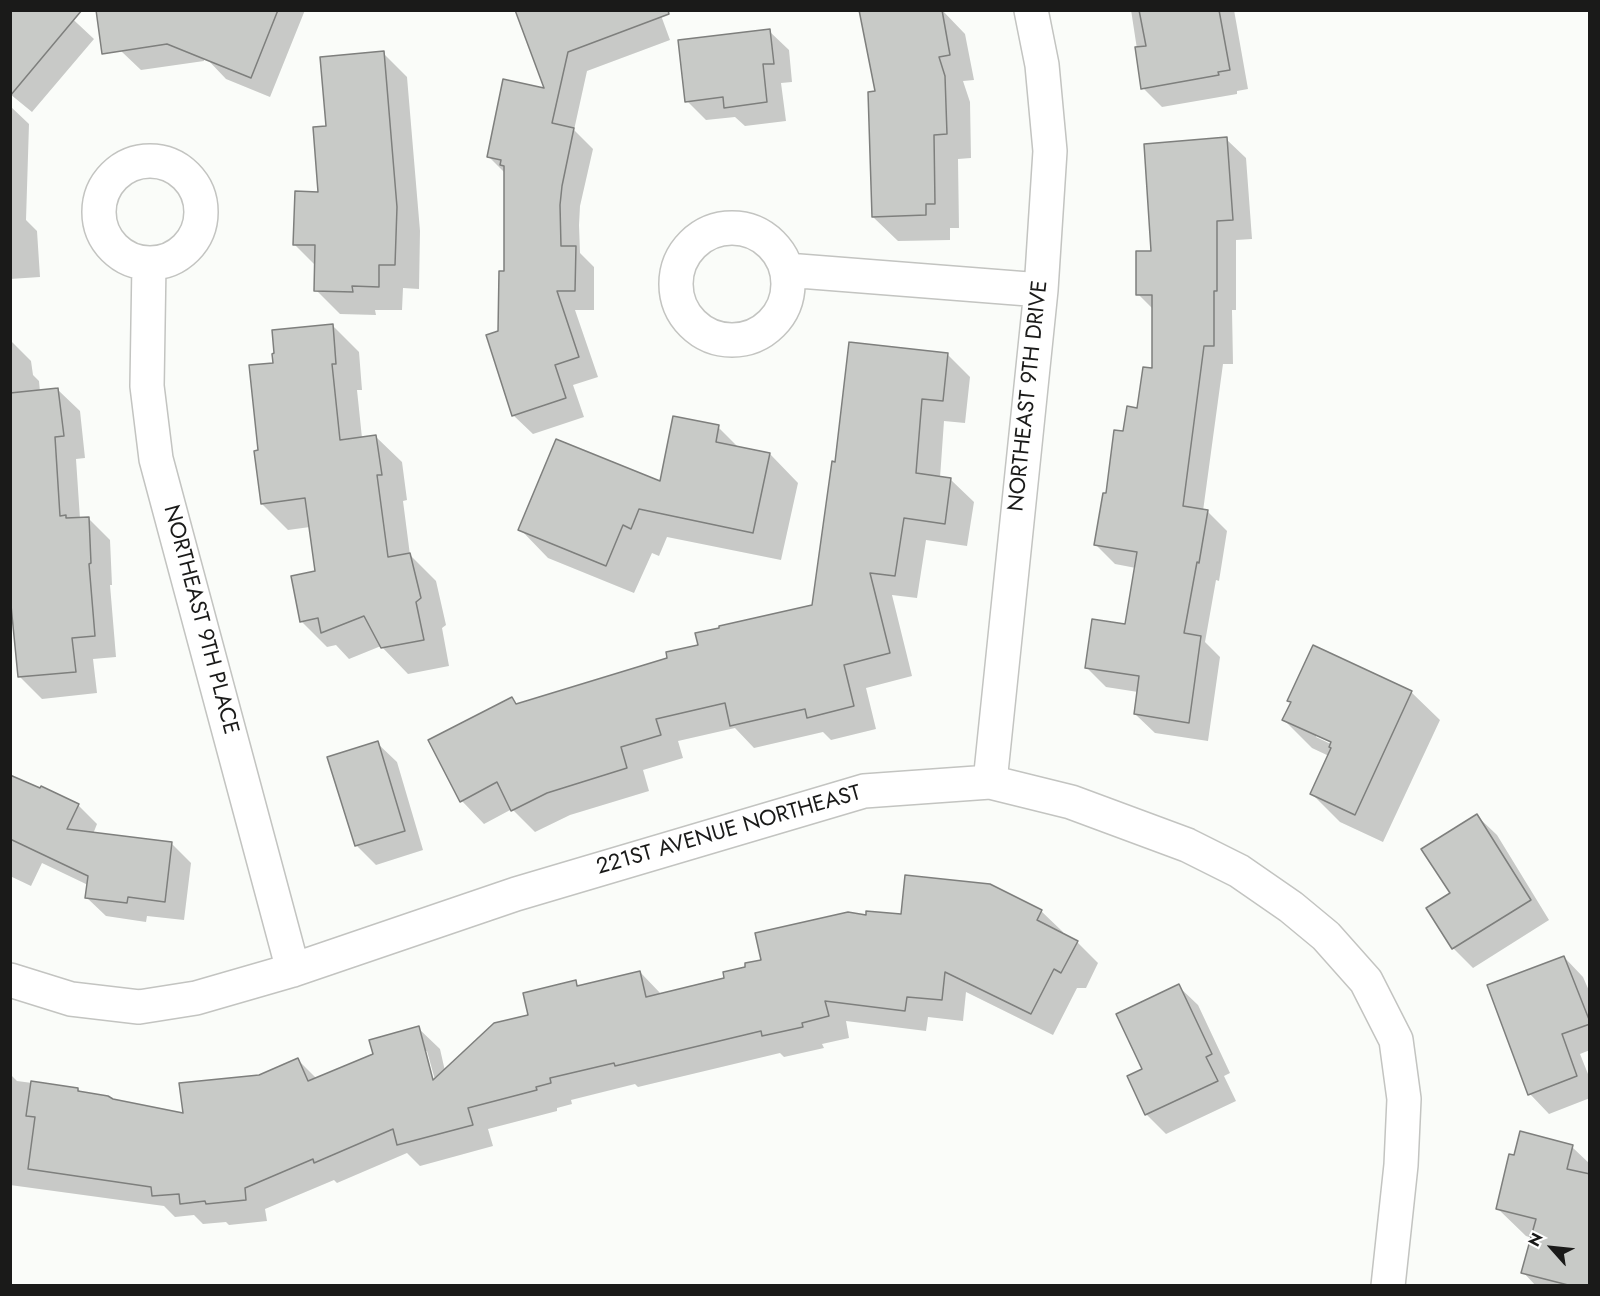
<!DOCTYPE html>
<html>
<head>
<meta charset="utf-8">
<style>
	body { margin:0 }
	#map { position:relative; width:1600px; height:1296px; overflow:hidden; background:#fafcf9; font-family:Jost,sans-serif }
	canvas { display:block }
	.frame { position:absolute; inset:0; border:12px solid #1a1a19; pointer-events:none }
	.north { position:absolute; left:1522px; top:1218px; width:60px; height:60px; -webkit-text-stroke:4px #fff; paint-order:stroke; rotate:297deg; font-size:16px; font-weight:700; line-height:24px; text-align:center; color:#1a1a19 }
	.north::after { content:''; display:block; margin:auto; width:21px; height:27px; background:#1a1a19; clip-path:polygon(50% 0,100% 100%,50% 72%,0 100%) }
</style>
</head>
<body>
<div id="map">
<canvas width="1600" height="1296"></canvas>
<div class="frame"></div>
<div class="north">N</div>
</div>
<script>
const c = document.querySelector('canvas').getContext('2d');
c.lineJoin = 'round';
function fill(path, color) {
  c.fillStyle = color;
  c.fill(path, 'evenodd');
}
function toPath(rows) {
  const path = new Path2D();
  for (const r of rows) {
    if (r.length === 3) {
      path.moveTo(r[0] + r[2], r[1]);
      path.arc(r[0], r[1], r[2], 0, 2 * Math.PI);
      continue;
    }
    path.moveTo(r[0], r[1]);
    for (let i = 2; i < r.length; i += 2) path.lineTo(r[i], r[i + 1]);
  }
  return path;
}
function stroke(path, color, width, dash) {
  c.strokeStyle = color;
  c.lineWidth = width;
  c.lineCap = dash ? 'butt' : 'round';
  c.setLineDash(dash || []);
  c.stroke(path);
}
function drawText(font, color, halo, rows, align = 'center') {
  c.font = font + ' Jost,sans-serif';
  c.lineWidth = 5;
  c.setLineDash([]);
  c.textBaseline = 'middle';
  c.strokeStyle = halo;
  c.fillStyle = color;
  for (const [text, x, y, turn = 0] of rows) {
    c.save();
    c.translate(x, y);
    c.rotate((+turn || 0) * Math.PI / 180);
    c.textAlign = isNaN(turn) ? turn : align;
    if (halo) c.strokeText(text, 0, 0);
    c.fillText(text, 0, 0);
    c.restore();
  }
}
fill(toPath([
	[63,10,94,39,32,112,10,94],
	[197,10,204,61,141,70,121,51],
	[227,10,305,10,270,97,226,79,207,59],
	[517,10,659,10,670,40,587,71,574,130,593,149,580,206,579,225,580,253,594,267,594,310,575,310,598,377,573,385,584,417,533,434,513,415,500,332,505,272,506,174,488,156,547,90],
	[942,10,965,34,974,80,963,81,970,102,971,158,958,159,959,228,950,228,950,240,898,241,873,217,877,93],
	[1131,10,1234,10,1248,89,1237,91,1237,94,1162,107,1143,88],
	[769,31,789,50,792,82,781,83,786,121,745,126,735,117,706,120,687,101],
	[383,53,407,77,420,231,419,289,403,288,402,310,375,310,376,315,340,314,316,290,316,266,294,244,320,194,328,127],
	[10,106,29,124,26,220,37,231,40,277,10,279],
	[1226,139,1246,158,1252,239,1236,240,1236,310,1232,310,1233,364,1223,364,1203,511,1208,512,1227,531,1219,581,1216,580,1205,642,1220,657,1208,741,1155,733,1135,714,1138,692,1106,687,1086,667,1126,626,1136,568,1115,564,1096,545,1107,495,1124,433,1138,409,1153,370,1153,309,1138,294,1153,253],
	[333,326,359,352,362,390,357,390,362,438,375,436,402,462,407,500,403,501,410,555,436,581,446,625,442,628,449,666,408,674,381,646,349,659,336,645,327,647,301,621,316,572,310,527,288,530,262,504,260,452,275,364],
	[10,340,31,361,33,375,39,381,40,392,58,390,80,411,85,458,76,459,80,519,88,518,110,540,112,585,110,585,116,657,93,659,97,693,42,699,20,677,11,579],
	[947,354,970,377,965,423,944,421,940,478,951,480,974,502,967,546,926,540,917,598,892,595,912,676,866,688,876,729,831,740,823,732,754,748,735,728,678,741,683,758,643,770,649,791,570,815,535,832,512,809,484,824,462,801,512,699,518,705,669,659,699,646,813,606,837,464],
	[718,427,740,449,770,454,798,483,781,560,667,537,659,556,652,553,634,593,548,558,520,529,661,483],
	[1411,692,1440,720,1383,842,1340,822,1312,794,1329,756,1312,748,1284,720,1292,703,1289,700],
	[1316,734,1338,744,1337,747,1316,737],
	[377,743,397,762,423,850,376,865,357,846,329,758],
	[10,776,78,805,97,824,93,834,172,844,191,863,184,920,147,916,146,922,106,916,86,897,88,885,42,863,31,886,10,876],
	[1477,816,1497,835,1549,920,1473,968,1454,949,1429,908,1452,894],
	[1041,911,1063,932,1062,934,1077,942,1098,963,1086,988,1077,988,1053,1035,966,992,963,1021,928,1017,926,1031,846,1021,849,1038,822,1044,824,1048,784,1057,780,1053,638,1087,635,1084,571,1100,572,1104,557,1108,557,1111,488,1129,493,1146,420,1166,407,1153,337,1183,334,1180,265,1209,267,1221,229,1225,226,1222,203,1224,194,1215,175,1217,164,1206,10,1185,10,1074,17,1081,78,1089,82,1093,113,1101,184,1115,259,1077,298,1060,317,1079,375,1055,418,1028,440,1049,445,1071,530,1016,575,982,580,987,640,972,661,994,725,979,763,961,867,916],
	[424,1051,427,1051,437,1087,434,1087],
	[1564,957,1583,977,1590,993,1590,1050,1580,1054,1590,1079,1590,1098,1549,1114,1530,1094],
	[1178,986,1198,1005,1230,1073,1224,1076,1236,1101,1166,1134,1147,1115,1129,1077,1144,1070],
	[1572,1147,1590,1164,1590,1286,1536,1286,1523,1272,1532,1238,1526,1236,1497,1208]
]), '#0003');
const building = toPath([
	[10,10,82,10,10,96,10,10],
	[96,10,278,10,251,78,167,44,102,54,96,10],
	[515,10,668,10,669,14,568,52,552,123,574,128,562,186,560,205,561,246,576,246,575,291,557,291,579,357,555,365,566,398,512,416,486,335,498,331,499,271,504,271,504,166,500,165,501,160,487,157,503,79,544,88,515,10],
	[859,10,942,10,950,55,939,57,945,76,947,134,934,135,935,204,926,204,926,215,872,217,868,92,875,91,859,10],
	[1139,10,1219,10,1230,70,1218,72,1219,75,1141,89,1135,47,1146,46,1139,10],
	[770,29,774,64,763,64,767,102,724,108,723,97,685,102,678,40,770,29],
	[384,51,397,207,395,265,379,265,379,287,352,286,353,292,314,291,315,245,293,245,295,191,318,192,313,127,326,126,320,57,384,51],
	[1227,137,1233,220,1217,221,1217,291,1214,291,1214,346,1204,346,1183,506,1208,510,1199,563,1197,562,1184,633,1201,636,1189,723,1134,714,1139,676,1085,668,1092,619,1125,624,1137,552,1094,545,1103,493,1106,493,1114,430,1123,431,1127,406,1137,408,1143,367,1152,368,1152,295,1136,295,1136,251,1151,251,1144,144,1227,137],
	[333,324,336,364,332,364,340,440,376,435,382,475,377,475,388,557,410,553,421,598,416,602,424,640,381,648,364,616,321,633,318,618,300,622,291,576,315,571,305,498,261,504,254,451,258,450,249,365,273,363,272,354,274,353,272,330,333,324],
	[849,342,948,353,943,401,922,399,916,473,951,478,945,524,904,518,895,576,870,573,890,653,844,665,854,706,807,718,805,709,730,726,725,703,656,719,661,735,621,747,627,768,547,793,511,811,497,782,460,802,428,740,512,697,516,704,667,658,666,652,698,645,695,633,719,628,719,626,812,605,832,461,835,462,849,342],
	[58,388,64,436,55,437,60,516,66,515,66,518,89,517,91,563,89,564,95,636,72,638,76,672,18,677,10,595,10,393,58,388],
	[673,416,719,425,716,442,770,453,753,533,639,509,631,529,623,525,606,566,518,530,556,439,660,481,673,416],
	[1313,645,1412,691,1355,815,1310,794,1331,748,1329,747,1331,742,1282,720,1291,702,1287,701,1313,645],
	[378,741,405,831,355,846,327,757,378,741],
	[10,775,40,788,41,786,79,804,67,829,172,842,165,902,128,897,127,903,85,898,88,876,10,839,10,775],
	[1477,814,1531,900,1452,949,1426,908,1450,893,1421,849,1477,814],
	[905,875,990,884,1042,910,1037,920,1078,941,1061,973,1054,969,1031,1014,945,972,942,1000,907,997,905,1011,825,1001,829,1016,802,1023,803,1027,762,1036,761,1031,615,1066,614,1063,550,1078,551,1083,536,1087,537,1090,468,1108,473,1125,397,1145,393,1129,314,1163,313,1159,245,1188,246,1200,206,1204,205,1201,180,1204,179,1194,152,1196,151,1187,28,1169,35,1117,26,1116,31,1081,78,1088,78,1091,108,1096,113,1099,183,1113,179,1083,259,1075,298,1058,308,1081,373,1054,369,1040,419,1026,433,1080,494,1023,528,1015,523,993,576,980,577,986,640,971,646,997,724,978,723,972,745,967,745,963,761,960,755,933,848,912,866,915,866,911,901,914,905,875],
	[1564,956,1590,1022,1590,1024,1562,1034,1577,1076,1528,1095,1487,985,1564,956],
	[1179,984,1212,1054,1206,1057,1218,1081,1145,1115,1127,1076,1142,1069,1116,1014,1179,984],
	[1520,1131,1573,1145,1567,1169,1590,1174,1590,1286,1572,1286,1521,1273,1536,1219,1496,1209,1509,1154,1514,1155,1520,1131]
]);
fill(building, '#c8cac7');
stroke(building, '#7e7f7d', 1.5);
const minor = toPath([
	[150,212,51],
	[732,284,56],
	[149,263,147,386,156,459,293,970],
	[788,273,799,271,1041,290],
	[990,782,1041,290,1050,151,1042,65,1031,10],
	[10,980,71,999,139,1007,196,998,293,970,516,894,864,791,990,782,1071,802,1187,845,1239,871,1291,907,1326,936,1366,981,1396,1040,1404,1099,1401,1165,1388,1286]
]);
stroke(minor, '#c3c4c1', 36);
stroke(minor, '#fff', 33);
drawText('22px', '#1a1a19', '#fff', [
	["NORTHEAST 9TH DRIVE",1029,396,-84],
	["NORTHEAST 9TH PLACE",200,620,75],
	["221ST AVENUE NORTHEAST",729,831,-16]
]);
</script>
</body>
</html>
